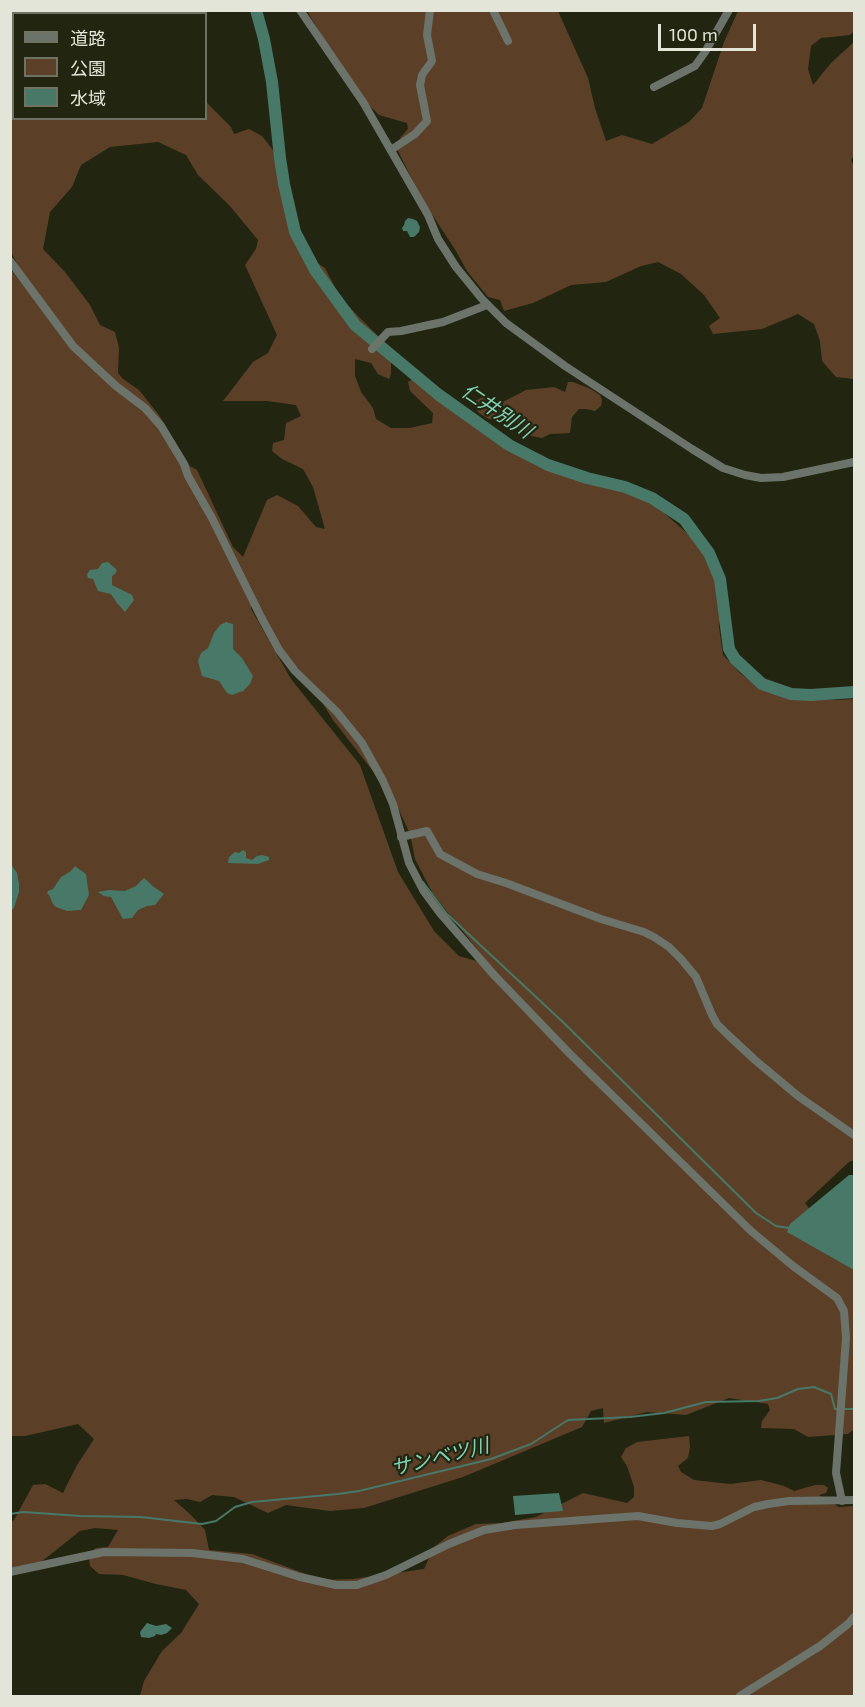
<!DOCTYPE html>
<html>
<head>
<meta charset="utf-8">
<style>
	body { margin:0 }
	#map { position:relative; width:865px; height:1707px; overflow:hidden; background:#222611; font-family:"Exo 2","Noto Sans JP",sans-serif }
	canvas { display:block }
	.frame { position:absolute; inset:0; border:12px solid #e2e5d7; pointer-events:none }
	.legend { position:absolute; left:12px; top:12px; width:195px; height:108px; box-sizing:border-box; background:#222611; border:2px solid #6f7260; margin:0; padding:8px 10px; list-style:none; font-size:18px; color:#e2e5d7 }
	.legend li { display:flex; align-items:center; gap:12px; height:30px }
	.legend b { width:30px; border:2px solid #6f7260 }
	.scale { position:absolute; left:658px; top:24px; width:98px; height:27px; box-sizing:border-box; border:3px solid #e2e5d7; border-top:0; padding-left:8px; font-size:18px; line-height:21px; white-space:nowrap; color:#e2e5d7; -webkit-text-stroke:4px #222611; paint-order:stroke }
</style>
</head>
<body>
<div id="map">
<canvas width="865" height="1707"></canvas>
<div class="frame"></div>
<ul class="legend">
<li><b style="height:8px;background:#6b736a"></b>道路</li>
<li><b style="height:16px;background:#5b4027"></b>公園</li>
<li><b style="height:16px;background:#477868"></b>水域</li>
</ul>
<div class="scale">100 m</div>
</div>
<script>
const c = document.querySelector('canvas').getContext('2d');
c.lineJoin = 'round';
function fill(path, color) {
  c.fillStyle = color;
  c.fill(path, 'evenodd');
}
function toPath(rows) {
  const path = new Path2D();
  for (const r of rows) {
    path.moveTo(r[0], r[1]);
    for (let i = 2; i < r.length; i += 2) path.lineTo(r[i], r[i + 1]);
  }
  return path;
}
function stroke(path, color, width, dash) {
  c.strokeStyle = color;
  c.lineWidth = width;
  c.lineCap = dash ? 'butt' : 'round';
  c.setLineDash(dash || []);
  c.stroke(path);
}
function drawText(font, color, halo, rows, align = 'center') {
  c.font = font + ' "Exo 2","Noto Sans JP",sans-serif';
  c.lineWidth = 4.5;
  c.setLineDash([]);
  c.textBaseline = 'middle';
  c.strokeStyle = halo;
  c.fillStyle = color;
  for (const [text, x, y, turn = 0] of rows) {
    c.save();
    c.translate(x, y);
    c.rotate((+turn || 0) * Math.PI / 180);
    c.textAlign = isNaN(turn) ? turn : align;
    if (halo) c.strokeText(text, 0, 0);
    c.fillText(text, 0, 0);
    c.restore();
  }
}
fill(toPath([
	[11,11,133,11,135,13,14,14,14,118,206,118,206,102,231,127,234,134,249,129,262,136,276,154,282,200,289,227,288,230,303,235,316,262,325,268,340,297,358,316,391,349,391,374,389,379,378,374,371,363,355,359,355,376,361,392,373,408,376,419,391,428,410,428,432,423,433,413,410,391,408,382,413,379,496,443,532,462,564,474,589,475,632,492,656,506,696,541,720,586,721,613,719,627,723,655,740,673,760,689,788,698,836,700,854,699,854,1160,849,1162,805,1203,854,1267,854,1321,853,1322,854,1429,848,1434,808,1437,794,1429,761,1428,762,1421,770,1410,768,1404,729,1398,686,1415,647,1412,604,1423,603,1408,591,1411,582,1427,463,1477,364,1508,330,1511,286,1505,268,1513,234,1497,212,1495,200,1502,187,1499,174,1500,191,1515,205,1530,209,1550,252,1554,322,1580,353,1579,424,1569,434,1547,448,1536,476,1524,502,1523,536,1517,583,1493,627,1503,634,1497,634,1487,627,1466,621,1457,626,1448,637,1442,689,1436,690,1447,688,1458,678,1466,681,1472,694,1480,730,1484,761,1480,784,1486,794,1491,815,1485,824,1485,828,1488,826,1493,819,1495,839,1507,854,1506,854,1696,140,1696,144,1681,162,1651,181,1633,199,1604,186,1590,156,1584,123,1575,99,1574,90,1566,88,1554,96,1548,108,1547,118,1530,95,1528,80,1531,36,1566,11,1571,11,1522,14,1520,33,1485,45,1484,63,1493,77,1465,94,1439,78,1424,25,1436,11,1436,11,270,39,306,11,252],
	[158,142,186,155,198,175,230,206,258,240,256,249,245,265,277,335,268,353,253,362,223,401,267,401,296,405,301,416,286,423,284,440,273,443,272,451,282,459,303,469,313,487,325,529,316,527,298,506,277,495,267,500,243,557,233,547,197,470,190,466,159,415,139,390,123,379,118,373,119,348,115,332,100,325,90,305,65,272,43,249,50,212,72,187,81,165,110,147],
	[252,604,284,653,308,679,333,720,393,797,410,834,415,859,433,894,485,959,480,962,459,956,434,931,398,872,360,765,291,679,251,609],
	[307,11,558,11,588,78,595,108,606,141,622,135,652,144,689,122,702,108,724,42,738,11,854,11,854,31,850,35,821,38,811,46,808,69,813,85,831,63,854,42,854,155,851,160,854,166,854,379,836,377,822,361,820,341,814,324,798,314,762,329,713,334,709,326,720,318,704,295,681,274,658,262,641,266,606,282,571,285,533,303,504,311,500,300,488,297,467,271,456,251,422,199,398,151,400,138,408,129,407,123,379,115,369,105,333,54],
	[568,382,573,382,591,389,600,395,602,400,601,406,595,411,586,409,579,409,572,417,570,433,550,434,542,438,531,436,514,423,489,419,479,413,474,406,475,401,483,397,497,402,503,402,526,390,554,387,565,392]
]), '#5b4027');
fill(toPath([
	[408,218,413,219,417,221,420,227,419,232,414,237,410,237,407,231,403,231,402,228,404,225,405,221],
	[108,562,117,570,115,574,112,576,112,585,132,595,134,600,125,612,117,603,111,594,98,591,93,579,88,578,87,574,90,570,98,569,102,563],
	[226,622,233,624,233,649,242,658,253,676,250,684,243,691,232,695,227,693,219,681,202,676,198,661,201,653,208,648,214,633,220,625],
	[243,850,246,852,246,858,252,860,257,856,262,855,269,857,269,860,258,864,228,863,229,857,235,852,239,853],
	[11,858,12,858,11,864,17,873,19,885,19,892,14,908,11,911],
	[75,866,86,874,89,895,81,910,67,911,56,907,53,904,49,895,47,893,48,891,53,889,61,877,71,871],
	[144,878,154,887,164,894,155,905,147,906,138,910,132,918,123,919,111,897,104,896,98,892,109,890,125,891,136,886],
	[849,1175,854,1175,854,1270,787,1232,790,1224],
	[559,1493,563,1511,515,1515,513,1496],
	[147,1623,156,1626,166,1624,172,1628,167,1633,161,1635,156,1634,155,1636,149,1638,141,1637,140,1632]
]), '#477868');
stroke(toPath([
	[423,882,447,914,565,1024,756,1213,776,1226,789,1228],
	[10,1514,23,1512,81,1516,141,1517,202,1524,216,1521,235,1507,252,1502,338,1494,359,1491,491,1459,531,1444,568,1420,630,1417,664,1413,706,1402,759,1401,777,1398,798,1389,814,1387,831,1394,835,1409,854,1409]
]), '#477868', 2);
stroke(toPath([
	[256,10,264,39,272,82,280,158,284,184,295,232,315,270,355,325,439,395,509,445,548,465,587,478,625,487,652,498,684,519,709,553,720,579,729,649,735,659,762,684,791,694,811,695,854,692]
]), '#477868', 12);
stroke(toPath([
	[300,10,363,102,428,215,438,239,456,267,482,299,506,323,565,366,692,449,723,468,745,475,761,478,783,477,854,462],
	[493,10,508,41],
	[654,87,695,66,705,52,729,10],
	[391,150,415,134,427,121,420,85,422,75,432,61,427,35,430,10],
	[10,261,73,346,116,386,145,408,161,426,184,464,188,476,212,518,261,617,279,650,295,671,337,712,362,743,383,781,393,804,409,863,423,890,440,913,494,975,569,1053,751,1231,793,1266,837,1298,844,1311,846,1338,836,1473,842,1501],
	[372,349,388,332,401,331,443,322,487,305],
	[401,837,427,831,440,854,477,874,506,883,601,919,644,932,654,937,669,947,681,959,696,977,712,1015,717,1024,727,1034,755,1060,798,1096,854,1135],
	[10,1572,104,1552,192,1553,243,1559,300,1577,336,1585,357,1585,386,1575,449,1544,484,1530,515,1525,638,1516,677,1523,712,1526,720,1524,754,1507,768,1504,789,1501,854,1500],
	[740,1696,820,1646,848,1624,854,1617]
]), '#6b736a', 8);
drawText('italic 20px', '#80d2b7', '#222611', [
	["仁井別川",497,411,34],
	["サンベツ川",440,1457,-14]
]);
</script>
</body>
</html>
